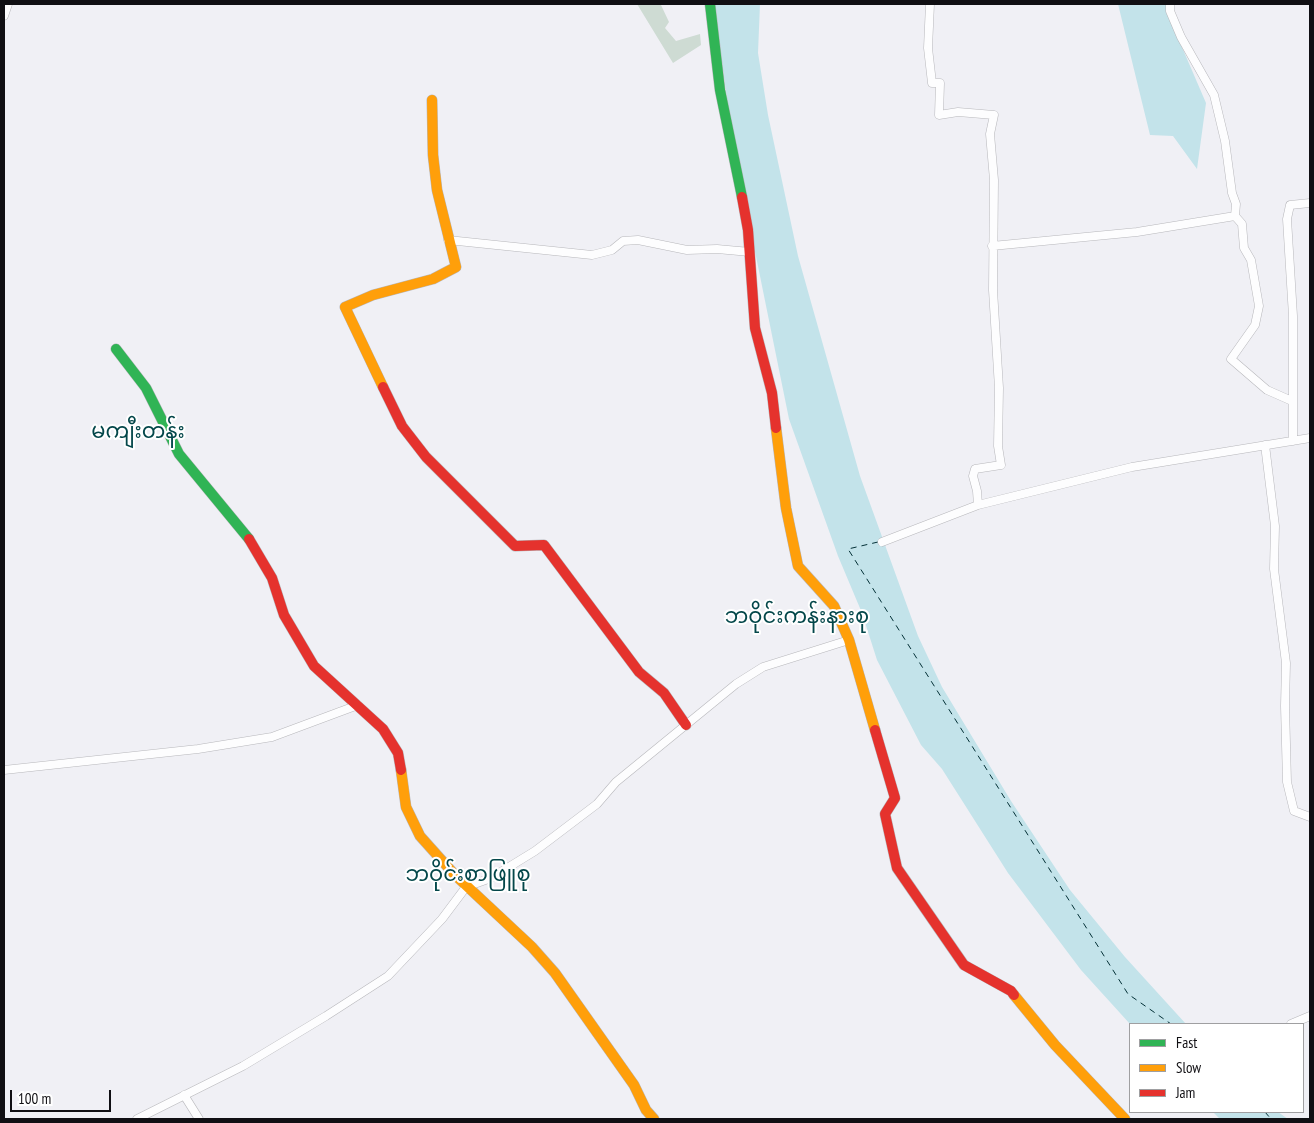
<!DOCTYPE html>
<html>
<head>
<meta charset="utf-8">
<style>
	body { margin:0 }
	#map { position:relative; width:1314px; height:1123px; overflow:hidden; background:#f0f0f5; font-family:"PT Sans Narrow",sans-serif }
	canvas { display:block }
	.frame { position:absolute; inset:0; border:5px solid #100f13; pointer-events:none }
	.legend { position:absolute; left:1129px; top:1023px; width:175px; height:90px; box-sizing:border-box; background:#fff; border:1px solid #9f9fa1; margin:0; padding:6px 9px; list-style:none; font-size:15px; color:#100f13 }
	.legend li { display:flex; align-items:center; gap:10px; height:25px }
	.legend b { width:25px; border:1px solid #9f9fa1 }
	.scale { position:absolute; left:10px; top:1090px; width:101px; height:22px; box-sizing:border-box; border:2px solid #100f13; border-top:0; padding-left:6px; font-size:15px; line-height:18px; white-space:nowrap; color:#100f13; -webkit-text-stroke:4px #fff; paint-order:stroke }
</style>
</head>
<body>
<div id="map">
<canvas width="1314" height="1123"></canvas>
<div class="frame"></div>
<ul class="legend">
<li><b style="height:6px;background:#30b455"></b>Fast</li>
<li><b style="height:6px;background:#ff9f0a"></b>Slow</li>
<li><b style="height:6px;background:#e5322d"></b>Jam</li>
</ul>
<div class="scale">100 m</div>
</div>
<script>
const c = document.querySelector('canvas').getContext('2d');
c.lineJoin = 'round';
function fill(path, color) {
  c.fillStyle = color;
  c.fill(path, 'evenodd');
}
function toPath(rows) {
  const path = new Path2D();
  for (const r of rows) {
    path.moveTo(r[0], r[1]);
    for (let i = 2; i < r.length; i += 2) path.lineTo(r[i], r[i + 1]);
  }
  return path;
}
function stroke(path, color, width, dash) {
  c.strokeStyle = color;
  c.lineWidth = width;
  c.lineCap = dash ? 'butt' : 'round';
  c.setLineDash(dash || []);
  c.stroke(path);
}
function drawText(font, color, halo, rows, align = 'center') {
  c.font = font + ' "PT Sans Narrow","Noto Sans Myanmar",sans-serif';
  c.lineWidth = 4;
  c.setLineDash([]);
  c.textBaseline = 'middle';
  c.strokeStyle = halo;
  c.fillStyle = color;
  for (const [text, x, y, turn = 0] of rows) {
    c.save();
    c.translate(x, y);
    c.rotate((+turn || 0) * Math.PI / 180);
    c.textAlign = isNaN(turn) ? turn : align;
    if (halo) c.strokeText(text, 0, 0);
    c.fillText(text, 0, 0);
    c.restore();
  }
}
fill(toPath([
	[637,4,661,5,669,22,665,28,676,41,700,34,701,45,673,63]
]), '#cedbd3');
fill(toPath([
	[714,4,760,4,758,53,768,115,798,256,860,476,918,636,942,687,1011,801,1070,890,1125,957,1186,1024,1130,1024,1081,970,1008,873,942,769,921,745,877,660,862,613,838,556,789,419,733,143],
	[1118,4,1166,4,1166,10,1206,103,1197,169,1173,136,1150,135],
	[1213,1112,1278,1112,1288,1119,1220,1119]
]), '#c3e3ea');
stroke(toPath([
	[878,542,848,549,1128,994,1171,1024],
	[1265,1112,1271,1119]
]), '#043137', 1, [6, 5]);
const street = toPath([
	[930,4,928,48,932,83,940,83,939,115,958,112,994,115,990,134,994,180,993,290,999,388,998,446,1001,465,975,469,973,476,977,491,978,505],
	[4,16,8,4],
	[1235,216,1242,224,1244,248,1251,260,1259,306,1255,325,1231,359,1267,390,1292,401],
	[448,240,592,255,612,250,623,241,638,240,687,250,717,249,750,252],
	[992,246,1137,232,1235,216,1236,204,1232,193,1225,141,1214,95,1181,37,1170,11,1170,4],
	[1293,441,1293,316,1287,219,1290,205,1310,203],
	[1265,445,1275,526,1274,569,1286,663,1285,706,1287,782,1294,811,1310,817],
	[882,542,978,505,1132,467,1310,438],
	[4,770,198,749,272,737,358,705],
	[1291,1024,1310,1016],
	[184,1095,199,1119],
	[137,1119,243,1066,326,1016,388,976,442,919,466,887,491,878,535,851,597,804,616,782,736,684,763,667,849,640]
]);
const fast = toPath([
	[710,4,720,90,742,197],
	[116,349,146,388,179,454,249,539]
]);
const slow = toPath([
	[383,387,345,307,373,295,433,279,456,267,437,190,433,155,432,100],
	[776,428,786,508,798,566,834,606,849,640,875,730],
	[401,770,406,807,420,836,454,874,532,947,555,973,634,1085,646,1110,654,1119],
	[1014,995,1055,1045,1125,1119]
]);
const jam = toPath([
	[742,197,748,230,755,328,772,393,776,428],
	[383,387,402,426,426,457,515,546,544,545,639,672,664,693,686,725],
	[249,539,272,578,284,615,314,666,383,729,398,753,401,770],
	[875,730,895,798,885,814,897,868,964,965,1011,991,1014,995]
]);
stroke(street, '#b7b7bb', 9);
stroke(fast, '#b7b7bb', 11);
stroke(slow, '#b7b7bb', 11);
stroke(jam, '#b7b7bb', 11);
stroke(street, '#fdfdfe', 8);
stroke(fast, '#30b455', 10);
stroke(slow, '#ff9f0a', 10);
stroke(jam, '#e5322d', 10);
drawText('21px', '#04474a', '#fff', [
	["မကျီးတန်း",138,432],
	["ဘဝိုင်းကန်းနားစု",797,617],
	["ဘဝိုင်းစာဖြူစု",468,875]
]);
</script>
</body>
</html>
